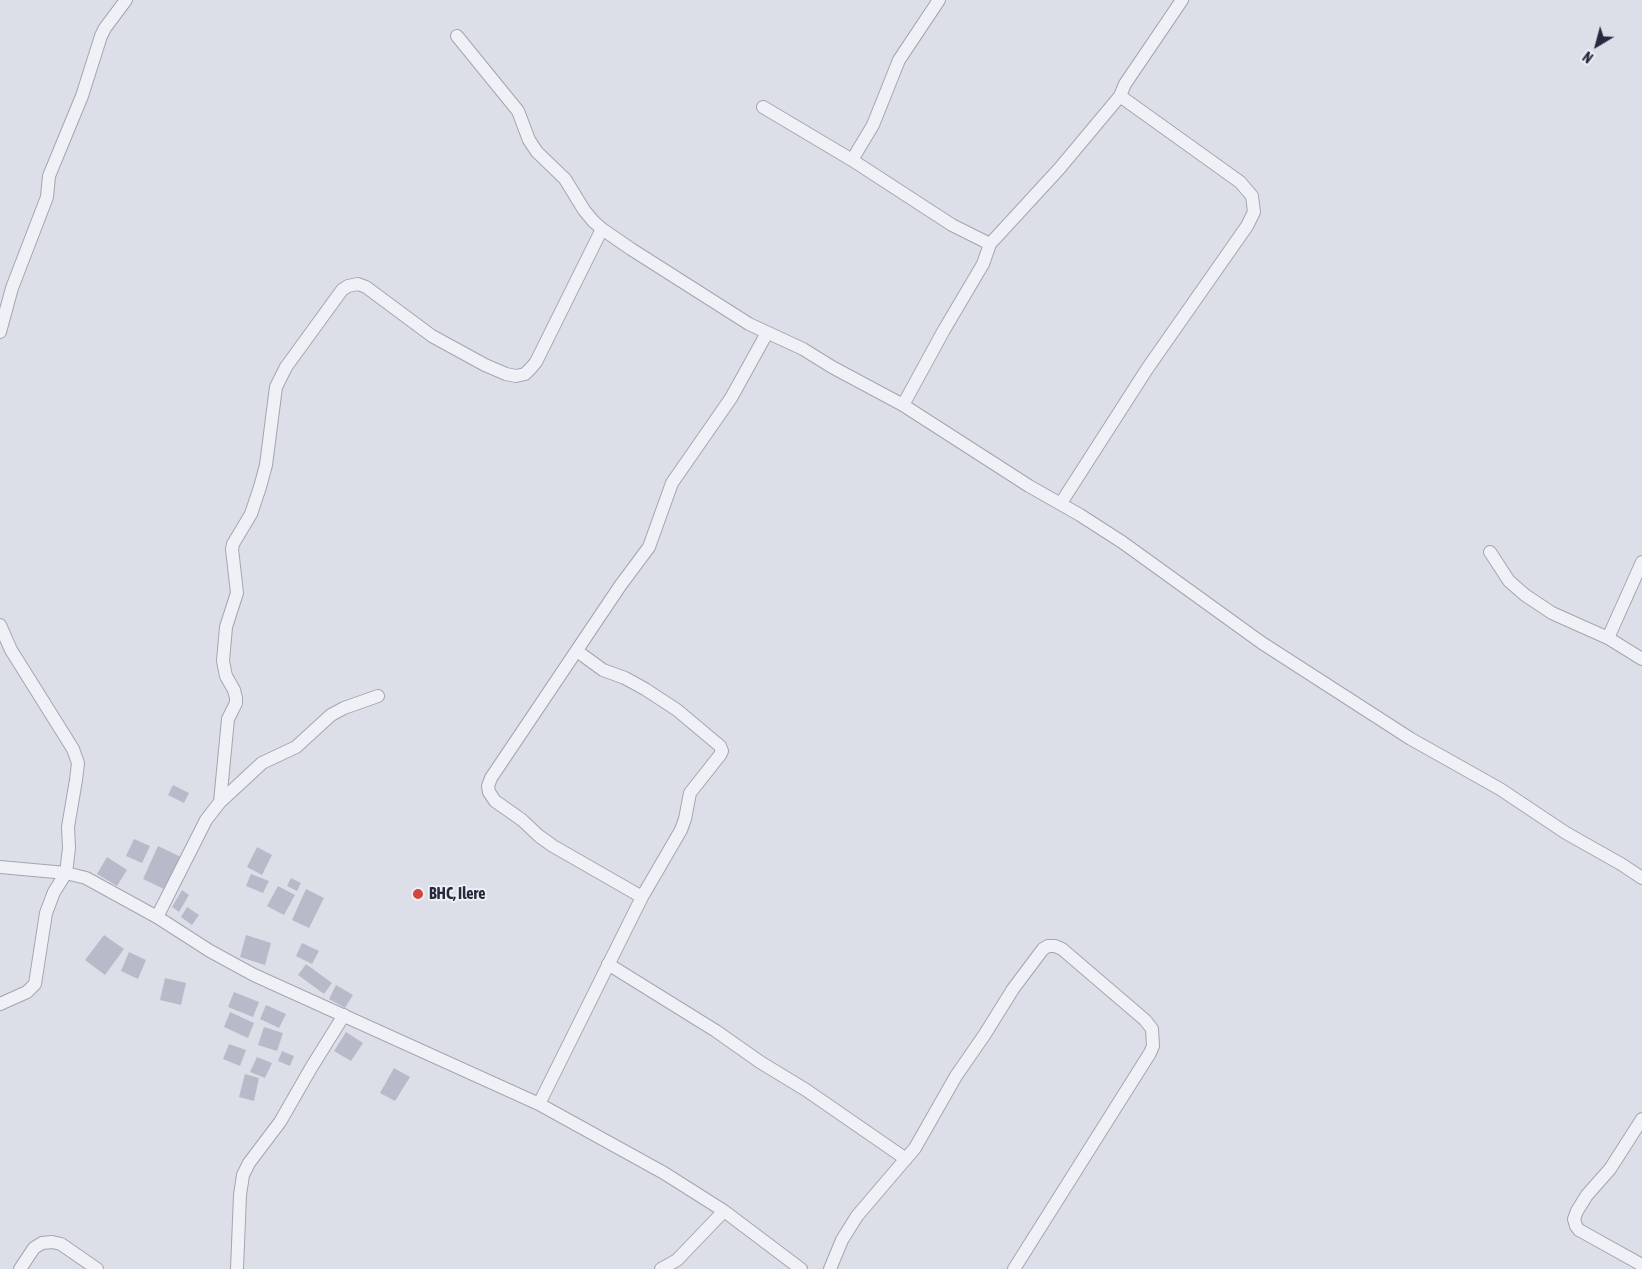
<!DOCTYPE html>
<html>
<head>
<meta charset="utf-8">
<style>
	body { margin:0 }
	#map { position:relative; width:1642px; height:1269px; overflow:hidden; background:#dddfe8; font-family:"Asap Condensed",sans-serif }
	canvas { display:block }
	.north { position:absolute; left:1572px; top:20px; width:50px; height:50px; -webkit-text-stroke:4px #edeff5; paint-order:stroke; rotate:217deg; font-size:14px; font-weight:700; line-height:20px; text-align:center; color:#262a3f }
	.north::after { content:''; display:block; margin:auto; width:18px; height:22px; background:#262a3f; clip-path:polygon(50% 0,100% 100%,50% 72%,0 100%) }
</style>
</head>
<body>
<div id="map">
<canvas width="1642" height="1269"></canvas>
<div class="north">N</div>
</div>
<script>
const c = document.querySelector('canvas').getContext('2d');
c.lineJoin = 'round';
function fill(path, color) {
  c.fillStyle = color;
  c.fill(path, 'evenodd');
}
function toPath(rows) {
  const path = new Path2D();
  for (const r of rows) {
    path.moveTo(r[0], r[1]);
    for (let i = 2; i < r.length; i += 2) path.lineTo(r[i], r[i + 1]);
  }
  return path;
}
function stroke(path, color, width, dash) {
  c.strokeStyle = color;
  c.lineWidth = width;
  c.lineCap = dash ? 'butt' : 'round';
  c.setLineDash(dash || []);
  c.stroke(path);
}
function drawText(font, color, halo, rows, align = 'center') {
  c.font = font + ' "Asap Condensed",sans-serif';
  c.lineWidth = 4;
  c.setLineDash([]);
  c.textBaseline = 'middle';
  c.strokeStyle = halo;
  c.fillStyle = color;
  for (const [text, x, y, turn = 0] of rows) {
    c.save();
    c.translate(x, y);
    c.rotate((+turn || 0) * Math.PI / 180);
    c.textAlign = isNaN(turn) ? turn : align;
    if (halo) c.strokeText(text, 0, 0);
    c.fillText(text, 0, 0);
    c.restore();
  }
}
fill(toPath([
	[173,785,189,793,184,803,168,795],
	[134,839,150,846,142,863,126,856],
	[158,846,181,857,166,890,143,879],
	[257,847,272,855,262,875,247,867],
	[107,857,127,870,117,886,97,874],
	[251,874,269,881,263,893,246,886],
	[291,878,301,883,297,891,287,886],
	[278,886,295,895,284,915,267,906],
	[306,889,324,898,309,928,292,920],
	[182,890,189,895,179,912,172,907],
	[187,907,199,915,192,925,181,917],
	[104,935,124,949,105,975,85,960],
	[246,935,271,943,265,965,240,957],
	[302,943,319,951,312,964,296,956],
	[129,952,146,960,138,979,121,971],
	[306,964,332,983,324,994,298,975],
	[165,978,186,983,181,1005,160,1000],
	[336,985,353,995,345,1008,329,999],
	[234,992,259,1002,253,1017,228,1007],
	[266,1005,286,1014,279,1028,260,1019],
	[230,1012,254,1023,248,1038,224,1027],
	[264,1027,283,1033,277,1051,258,1045],
	[346,1032,363,1043,351,1061,334,1051],
	[229,1044,246,1050,240,1066,223,1059],
	[282,1051,294,1056,290,1066,278,1061],
	[257,1057,272,1063,265,1078,250,1072],
	[394,1068,410,1077,395,1101,380,1093],
	[245,1074,259,1078,254,1101,239,1097]
]), '#b7bac8');
const minor = toPath([
	[457,36,518,111,529,140,537,152,565,179,584,210,593,221,602,229,631,249,749,324,803,349,832,367,903,405,1029,486,1080,515,1122,542,1262,643,1411,739,1500,789,1566,833,1621,864,1642,878],
	[763,107,852,160,952,225,990,244],
	[852,160,873,125,899,60,939,0],
	[0,332,12,288,47,197,49,176,82,96,101,36,105,28,126,0],
	[903,405,944,330,983,264,990,244,1059,169,1120,96,1125,84,1182,0],
	[1061,503,1147,369,1247,226,1254,212,1252,196,1240,182,1120,96],
	[1490,552,1509,581,1525,595,1552,613,1608,638,1642,659],
	[0,625,11,650,73,749,78,763,76,780,68,827,69,848,66,873,54,892,46,913,35,984,27,992,0,1004],
	[1608,638,1642,562],
	[577,651,603,670,625,678,645,689,677,710,720,746,722,751,720,755,690,793,685,819,681,830,642,897],
	[220,802,228,719,236,703,236,698,234,690,226,676,223,661,226,627,237,593,232,549,233,544,251,514,260,487,266,465,276,387,286,367,342,290,348,286,358,284,366,287,432,336,485,365,506,374,516,376,525,374,531,368,536,362,602,229],
	[0,867,66,873,86,878,157,917,210,951,254,975,539,1104,664,1173,724,1211,801,1269],
	[157,917,206,820,220,802,262,763,296,747,331,715,344,708,378,696],
	[608,964,716,1031,760,1062,806,1090,906,1159],
	[539,1104,642,897,553,846,539,836,522,820,495,801,489,792,488,786,491,778,620,586,649,547,672,483,731,398,767,333],
	[1642,1119,1610,1169,1587,1195,1577,1211,1574,1219,1576,1226,1579,1230,1642,1265],
	[20,1269,34,1248,42,1243,52,1242,61,1244,97,1269],
	[237,1269,240,1195,243,1175,249,1163,280,1122,311,1068,344,1015],
	[661,1269,677,1260,724,1211],
	[830,1269,842,1240,857,1216,915,1148,956,1076,985,1034,1013,989,1043,949,1048,946,1055,946,1062,949,1145,1020,1152,1029,1153,1046,1150,1053,1014,1269]
]);
stroke(minor, '#a2a5b2', 14);
stroke(minor, '#f0f1f6', 12);
for (const [x, y, r, color] of [
	[418,894,6,"#d4453c"]
]) {
  const dot = new Path2D();
  dot.arc(x, y, r, 0, 2 * Math.PI);
  c.fillStyle = color;
  c.fill(dot);
  stroke(dot, '#edeff5', 2);
}
drawText('bold 16px', '#262a3f', '#edeff5', [
	["BHC, Ilere",429,894]
], 'left');
</script>
</body>
</html>
